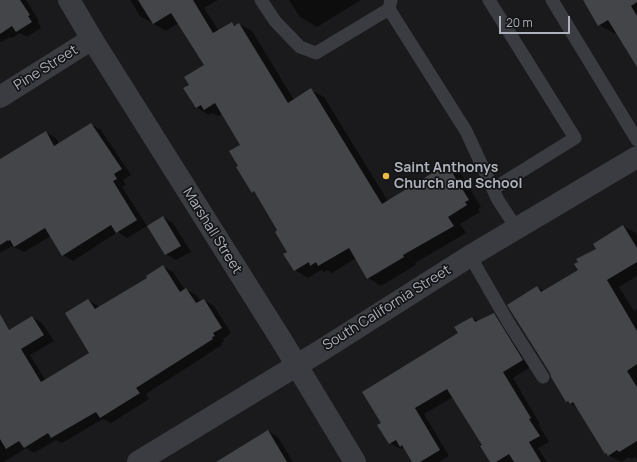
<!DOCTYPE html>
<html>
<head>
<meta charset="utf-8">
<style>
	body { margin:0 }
	#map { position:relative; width:637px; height:462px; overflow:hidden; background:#1a1a1c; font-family:Manrope,sans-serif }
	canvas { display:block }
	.scale { position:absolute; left:499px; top:16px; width:71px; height:18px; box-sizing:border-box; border:2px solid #adb1bb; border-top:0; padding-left:5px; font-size:12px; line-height:14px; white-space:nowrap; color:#adb1bb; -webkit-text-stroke:3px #151517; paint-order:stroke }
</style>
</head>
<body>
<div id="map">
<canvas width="637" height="462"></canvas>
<div class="scale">20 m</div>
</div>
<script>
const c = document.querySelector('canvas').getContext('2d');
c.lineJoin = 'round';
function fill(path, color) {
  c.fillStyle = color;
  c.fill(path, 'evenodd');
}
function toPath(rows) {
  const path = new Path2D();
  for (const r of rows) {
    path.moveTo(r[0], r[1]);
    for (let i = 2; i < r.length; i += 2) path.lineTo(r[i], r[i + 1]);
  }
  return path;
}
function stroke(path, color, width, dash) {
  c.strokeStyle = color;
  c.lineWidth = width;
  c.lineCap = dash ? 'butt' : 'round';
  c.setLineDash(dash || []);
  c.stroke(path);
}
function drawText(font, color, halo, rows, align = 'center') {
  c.font = font + ' Manrope,sans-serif';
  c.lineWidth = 3.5;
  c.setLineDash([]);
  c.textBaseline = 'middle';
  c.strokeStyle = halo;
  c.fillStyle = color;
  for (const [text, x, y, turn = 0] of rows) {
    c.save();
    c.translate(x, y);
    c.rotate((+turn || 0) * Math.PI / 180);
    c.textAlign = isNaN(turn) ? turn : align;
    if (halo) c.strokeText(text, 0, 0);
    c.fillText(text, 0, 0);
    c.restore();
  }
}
fill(toPath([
	[0,0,26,0,39,21,38,22,41,28,27,37,20,33,12,38,10,37,1,42,0,41],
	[130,0,218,0,204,8,219,31,232,24,236,26,239,24,252,31,294,100,311,90,324,97,388,201,447,165,460,172,481,207,478,209,480,212,460,224,466,233,415,263,416,265,381,286,368,278,356,258,332,273,327,270,324,272,321,270,308,278,295,270,279,230,257,194,253,192,240,166,241,145,222,114,218,116,212,113,209,115,196,107,205,65,179,23,166,31,140,16],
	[289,0,361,0,317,27,300,17],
	[584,0,637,0,637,65,617,32,615,34,599,25],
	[91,124,101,130,131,175,123,180,126,185,122,187,147,226,127,238,118,232,73,261,63,255,51,236,24,252,12,246,0,253,0,159,46,132,56,138,59,144],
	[163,217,173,223,191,252,176,260,166,254,148,226],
	[623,226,636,233,637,236,637,276,619,287,634,311,637,309,637,460,635,457,632,459,629,457,621,462,606,454,577,408,567,401,537,287,544,291,579,271,597,249],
	[163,266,173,272,185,290,186,289,196,295,201,302,204,300,214,306,231,333,223,339,224,342,221,343,222,345,146,394,149,399,111,423,103,419,62,443,56,440,34,453,26,448,4,462,0,462,0,336,32,317,42,323,54,341,30,355,46,381,90,353,88,300,100,307,149,278],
	[494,314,504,320,532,366,513,378,540,424,539,425,549,442,538,448,547,462,491,462,483,445,453,397,424,414,449,456,439,462,414,462,406,449,403,447,400,449,390,443,382,423,472,318,478,321],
	[268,431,278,437,293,462,218,462]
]), '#0007');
fill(toPath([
	[0,0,20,0,30,15,28,16,32,22,16,32,12,26,0,34],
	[138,0,193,0,213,33,232,22,234,26,239,23,288,103,311,88,382,204,447,164,469,200,465,202,467,205,448,217,454,226,403,255,404,257,367,279,349,248,318,266,316,262,310,266,309,262,294,271,283,254,287,252,275,232,277,230,254,191,252,193,236,167,238,166,229,151,240,145,215,103,204,110,201,105,196,108,183,88,189,85,184,77,204,65,171,13,153,24],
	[583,0,637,0,637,2,631,6,637,16,637,67,608,20,598,26],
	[91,123,122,169,114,174,117,179,113,181,137,220,116,233,111,225,62,256,45,228,14,247,10,240,8,241,8,240,0,245,0,159,46,131,54,146],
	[163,216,181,246,165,255,147,226],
	[623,225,637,248,637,262,607,280,637,331,637,364,627,371,637,387,637,441,619,452,617,450,608,456,606,453,605,454,573,402,570,404,568,401,566,402,551,377,550,373,507,305,537,286,541,292,578,270,574,264,578,262,576,259,596,249,593,244],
	[163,265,180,292,186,288,196,303,204,299,222,328,213,333,215,336,212,337,213,339,136,388,140,393,100,418,96,412,51,438,48,433,24,448,19,441,6,449,0,439,0,314,9,330,32,316,44,335,21,349,41,382,89,353,65,313,88,299,95,309,147,278,146,276],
	[494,313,523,360,503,372,531,418,529,419,540,436,529,442,541,462,514,462,509,454,496,462,490,462,480,446,482,445,447,389,415,408,440,450,420,462,412,462,402,445,400,447,396,440,389,444,377,425,381,423,362,392,458,333,454,327,472,317,475,322],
	[268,430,287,462,216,462]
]), '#444549');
stroke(toPath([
	[261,0,275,21,300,47,316,53,389,9,391,0],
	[489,0,575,138,493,189],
	[552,0,637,140],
	[389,9,466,131,498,200,517,229],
	[470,256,508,322,543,377]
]), '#3b3c41', 13);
stroke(toPath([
	[0,97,92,39],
	[138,462,322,350,470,256,637,157]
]), '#3b3c41', 22);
stroke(toPath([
	[69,0,92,39,282,341,355,462]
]), '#3b3c41', 22);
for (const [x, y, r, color] of [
	[386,176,4,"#ecba42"]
]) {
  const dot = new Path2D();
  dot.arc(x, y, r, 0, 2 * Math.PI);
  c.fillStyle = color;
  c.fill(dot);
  stroke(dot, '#151517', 1.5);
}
drawText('14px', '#adb1bb', '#151517', [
	["Pine Street",46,68,-32],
	["Marshall Street",212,231,58],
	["South California Street",387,308,-32]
]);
drawText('bold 14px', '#adb1bb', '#151517', [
	["Saint Anthonys",394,168],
	["Church and School",394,184]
], 'left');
</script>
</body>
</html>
